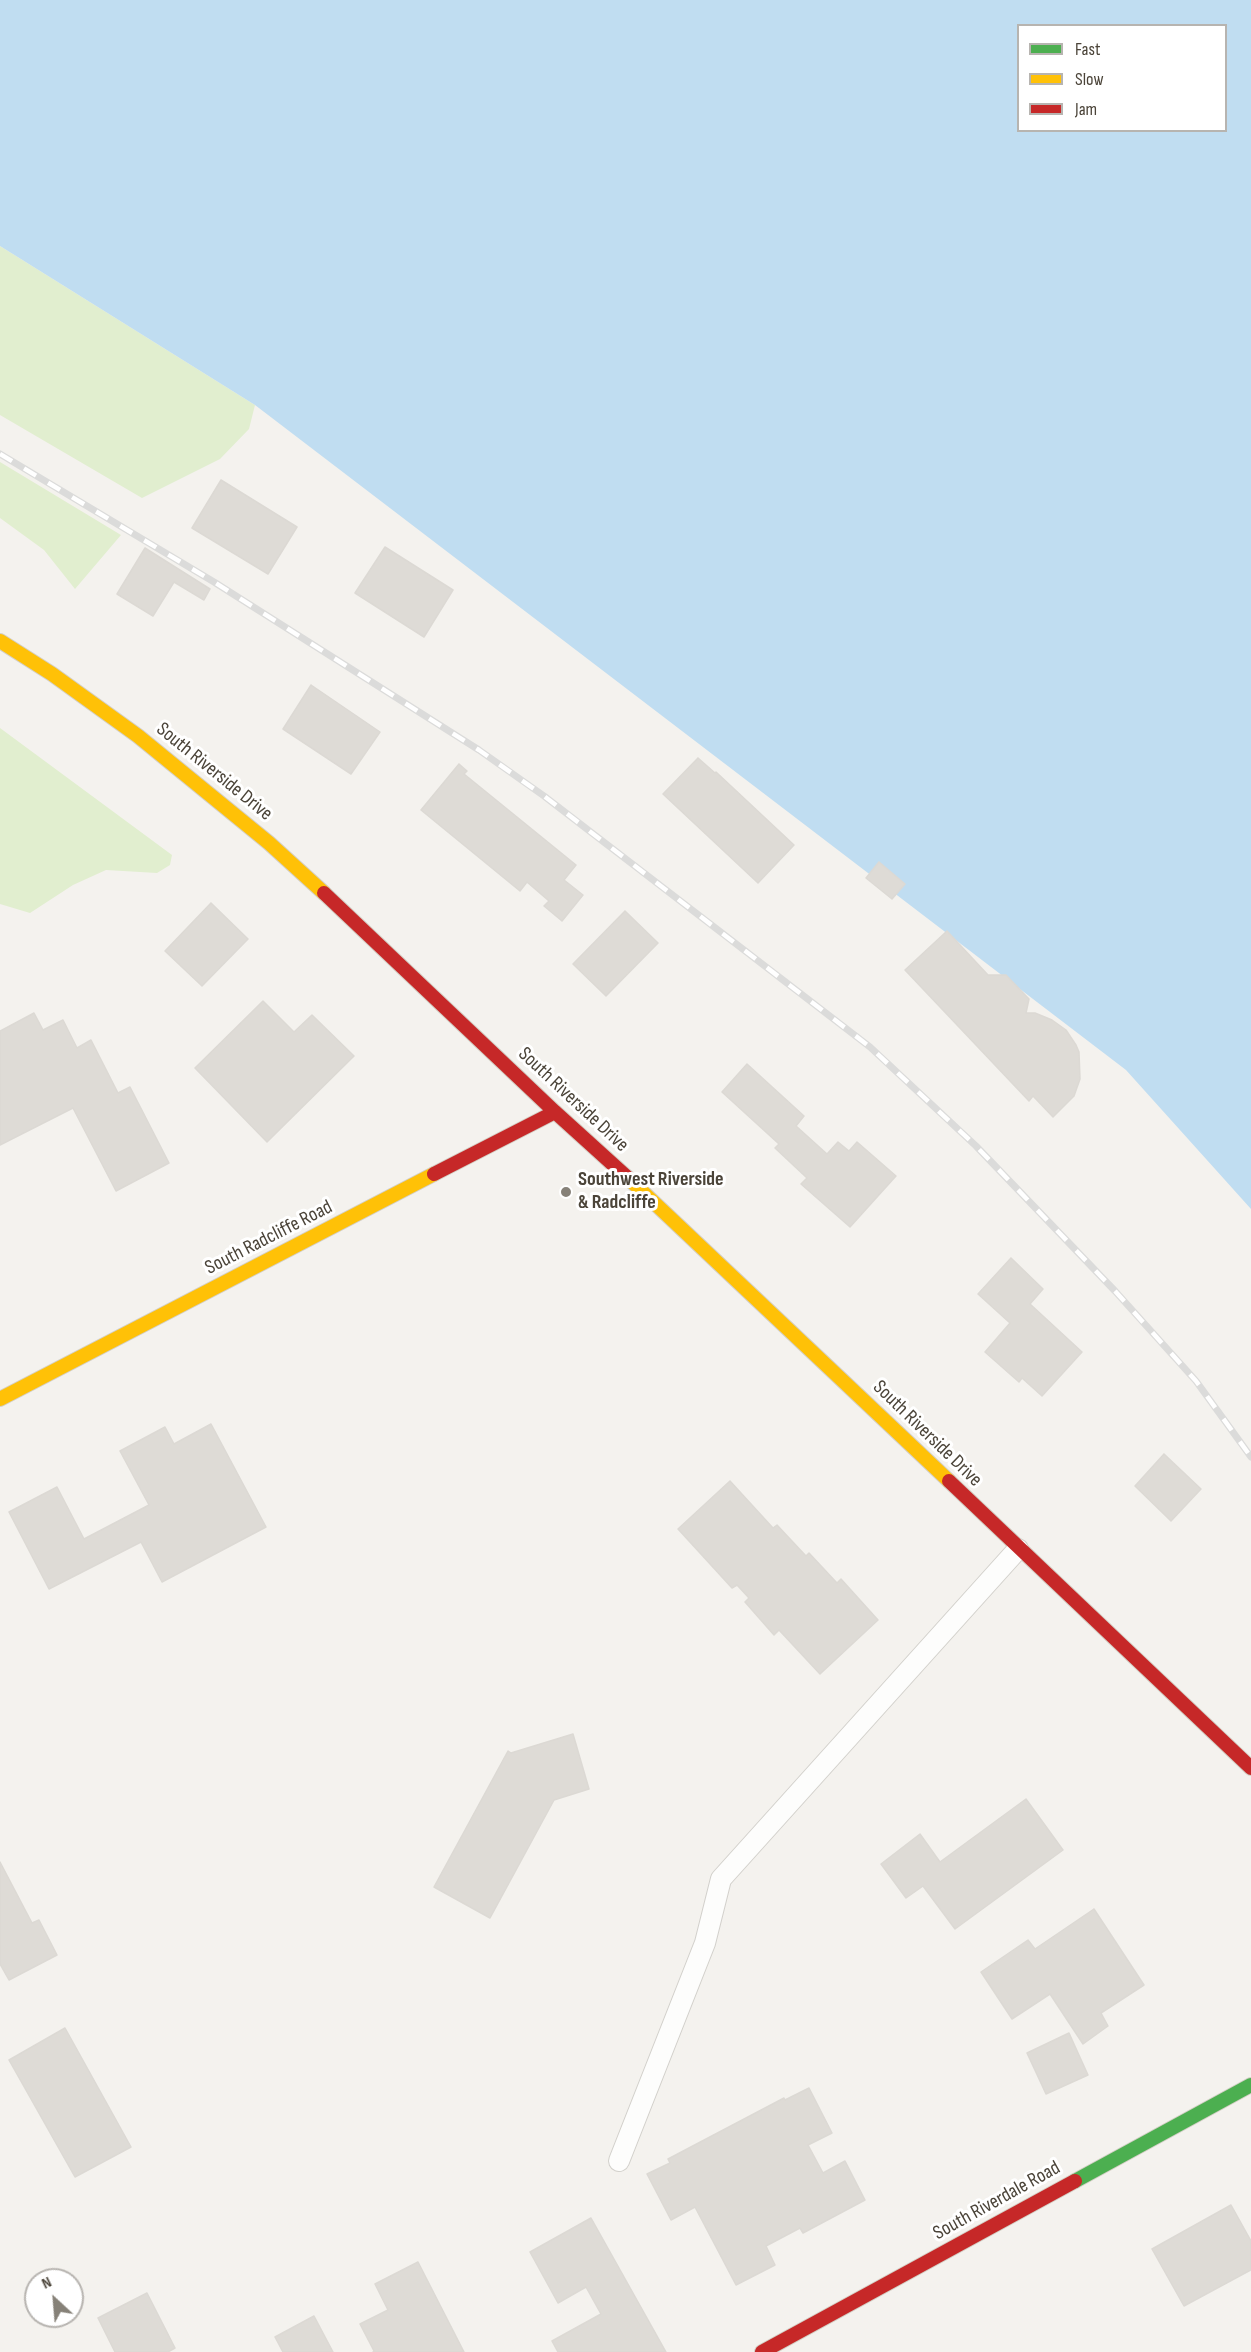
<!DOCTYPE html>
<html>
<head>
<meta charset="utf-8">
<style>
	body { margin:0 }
	#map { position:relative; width:1251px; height:2352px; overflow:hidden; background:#f4f2ee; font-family:"Sofia Sans Condensed",sans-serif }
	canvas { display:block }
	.legend { position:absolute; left:1017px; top:24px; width:210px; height:108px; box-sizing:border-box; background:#fff; border:2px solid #b7b4b0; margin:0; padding:8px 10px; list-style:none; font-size:18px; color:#4b4439 }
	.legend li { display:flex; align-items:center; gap:12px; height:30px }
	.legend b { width:30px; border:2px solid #b7b4b0 }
	.north { position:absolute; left:24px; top:2268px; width:60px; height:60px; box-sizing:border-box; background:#fff; border:2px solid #b7b4b0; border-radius:50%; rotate:334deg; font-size:16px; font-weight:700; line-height:24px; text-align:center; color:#4b4439 }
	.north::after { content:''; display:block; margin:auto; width:21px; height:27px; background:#868178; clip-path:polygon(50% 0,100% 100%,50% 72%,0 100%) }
</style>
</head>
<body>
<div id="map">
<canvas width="1251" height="2352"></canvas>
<ul class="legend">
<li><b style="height:8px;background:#4caf50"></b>Fast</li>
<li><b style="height:8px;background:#ffc107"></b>Slow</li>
<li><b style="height:8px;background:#c62828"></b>Jam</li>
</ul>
<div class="north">N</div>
</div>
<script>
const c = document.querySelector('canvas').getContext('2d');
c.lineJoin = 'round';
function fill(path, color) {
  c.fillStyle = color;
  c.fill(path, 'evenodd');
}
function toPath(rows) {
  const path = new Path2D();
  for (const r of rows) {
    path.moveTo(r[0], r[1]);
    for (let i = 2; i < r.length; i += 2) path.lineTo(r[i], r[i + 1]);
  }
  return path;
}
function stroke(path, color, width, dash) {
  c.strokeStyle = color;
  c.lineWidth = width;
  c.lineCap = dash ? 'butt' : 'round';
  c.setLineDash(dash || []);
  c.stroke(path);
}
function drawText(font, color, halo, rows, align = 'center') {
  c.font = font + ' "Sofia Sans Condensed",sans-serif';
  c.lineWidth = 6;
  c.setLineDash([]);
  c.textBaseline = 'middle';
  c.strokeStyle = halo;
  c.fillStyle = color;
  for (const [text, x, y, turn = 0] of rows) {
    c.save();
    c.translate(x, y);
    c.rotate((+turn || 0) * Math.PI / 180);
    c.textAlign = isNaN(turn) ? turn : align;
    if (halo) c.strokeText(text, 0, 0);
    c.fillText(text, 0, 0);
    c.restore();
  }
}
fill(toPath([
	[0,246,255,405,249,429,220,459,142,498,0,415],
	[0,462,121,535,75,589,44,550,0,518],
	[0,728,172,855,170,865,157,873,106,870,73,885,30,913,0,904]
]), '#e1eecf');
fill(toPath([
	[0,0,1251,0,1251,1209,1126,1070,255,405,0,246],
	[1018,26,1226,26,1226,130,1018,130]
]), '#c0ddf1');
const building = toPath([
	[221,480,297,527,268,574,192,528,221,480],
	[385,547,453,590,424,637,355,593,385,547],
	[145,548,210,589,204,600,174,582,153,616,117,594,145,548],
	[311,685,380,732,351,774,283,729,311,685],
	[698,758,715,773,716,772,794,845,758,883,663,794,698,758],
	[459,764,467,771,464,774,576,865,564,880,583,895,562,921,544,906,549,901,527,882,520,891,421,810,459,764],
	[879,862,905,884,892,899,866,878,879,862],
	[211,903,248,939,202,986,165,951,211,903],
	[625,911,658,943,606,996,573,964,625,911],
	[947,931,988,975,1006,975,1029,999,1026,1013,1035,1013,1052,1020,1066,1030,1076,1045,1079,1052,1080,1079,1074,1096,1053,1117,1033,1096,1029,1101,905,970,947,931],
	[263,1001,294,1032,312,1015,354,1056,267,1142,195,1068,263,1001],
	[34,1013,43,1030,63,1020,77,1048,91,1040,118,1093,130,1087,169,1163,116,1191,73,1108,0,1145,0,1031,34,1013],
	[747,1064,804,1116,796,1126,827,1154,838,1142,849,1151,857,1142,896,1176,850,1227,801,1184,807,1178,775,1148,779,1144,722,1092,747,1064],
	[1011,1258,1043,1289,1030,1304,1082,1352,1042,1396,1022,1378,1019,1382,985,1352,1010,1323,978,1294,1011,1258],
	[211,1424,266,1527,162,1582,141,1542,49,1589,9,1512,57,1487,84,1539,149,1505,120,1451,165,1427,174,1444,211,1424],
	[1164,1454,1201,1489,1171,1521,1135,1486,1164,1454],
	[730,1481,773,1528,777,1525,806,1556,809,1553,837,1583,841,1579,878,1620,820,1674,779,1630,774,1635,745,1602,749,1598,737,1585,732,1588,678,1529,730,1481],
	[573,1734,589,1789,554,1800,490,1918,434,1887,508,1751,511,1753,573,1734],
	[1026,1799,1063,1850,955,1929,923,1886,906,1898,881,1864,920,1834,940,1862,1026,1799],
	[0,1862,32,1923,39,1920,57,1955,9,1980,0,1964,0,1862],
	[1094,1909,1144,1985,1101,2013,1108,2026,1083,2044,1050,1994,1012,2019,981,1972,1028,1940,1035,1949,1094,1909],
	[65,2028,131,2147,75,2177,9,2060,65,2028],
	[1069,2033,1088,2075,1046,2094,1027,2053,1069,2033],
	[809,2088,832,2133,808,2145,823,2173,845,2161,865,2200,803,2233,800,2228,766,2246,775,2265,736,2285,695,2207,671,2220,647,2174,670,2163,668,2159,784,2098,785,2100,809,2088],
	[1231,2205,1251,2241,1251,2270,1184,2306,1152,2249,1231,2205],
	[591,2218,666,2352,558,2352,552,2341,601,2314,586,2287,558,2303,530,2252,591,2218],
	[418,2262,464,2352,373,2352,374,2351,360,2324,388,2310,375,2284,418,2262],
	[147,2293,175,2348,168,2352,115,2352,98,2318,147,2293],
	[314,2316,333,2352,283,2352,275,2337,314,2316]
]);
fill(building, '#dedbd6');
stroke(building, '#dcd9d4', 1.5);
const lane = toPath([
	[619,2161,705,1943,721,1879,1018,1549]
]);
const fast = toPath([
	[1075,2181,1251,2085]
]);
const slow = toPath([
	[0,641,52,674,138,736,269,843,324,893],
	[629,1179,949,1481],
	[0,1399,434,1174]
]);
const jam = toPath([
	[324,893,555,1112,629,1179],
	[434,1174,555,1112],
	[949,1481,1251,1768],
	[762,2352,1075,2181]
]);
stroke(lane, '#d2d0cb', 22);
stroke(fast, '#d3cfc5', 16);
stroke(slow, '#d3cfc5', 16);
stroke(jam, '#d3cfc5', 16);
stroke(lane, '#fdfdfc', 20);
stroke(fast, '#4caf50', 14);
stroke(slow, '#ffc107', 14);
stroke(jam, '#c62828', 14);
const rail = toPath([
	[0,454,214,582,479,750,544,796,870,1047,976,1146,1115,1291,1196,1381,1251,1457]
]);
stroke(rail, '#dbdbda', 7);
stroke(rail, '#fff', 4.5, [14]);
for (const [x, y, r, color] of [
	[566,1192,6,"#868178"]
]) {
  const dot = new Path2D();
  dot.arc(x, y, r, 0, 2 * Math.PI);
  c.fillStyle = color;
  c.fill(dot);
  stroke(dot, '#fff', 2);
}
drawText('20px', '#4b4439', '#fff', [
	["South Riverside Drive",214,772,39],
	["South Riverside Drive",573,1100,43],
	["South Radcliffe Road",269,1238,-27],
	["South Riverside Drive",927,1434,44],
	["South Riverdale Road",997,2201,-29]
]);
drawText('bold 20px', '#4b4439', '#fff', [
	["Southwest Riverside",578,1180],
	["& Radcliffe",578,1203]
], 'left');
</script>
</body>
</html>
